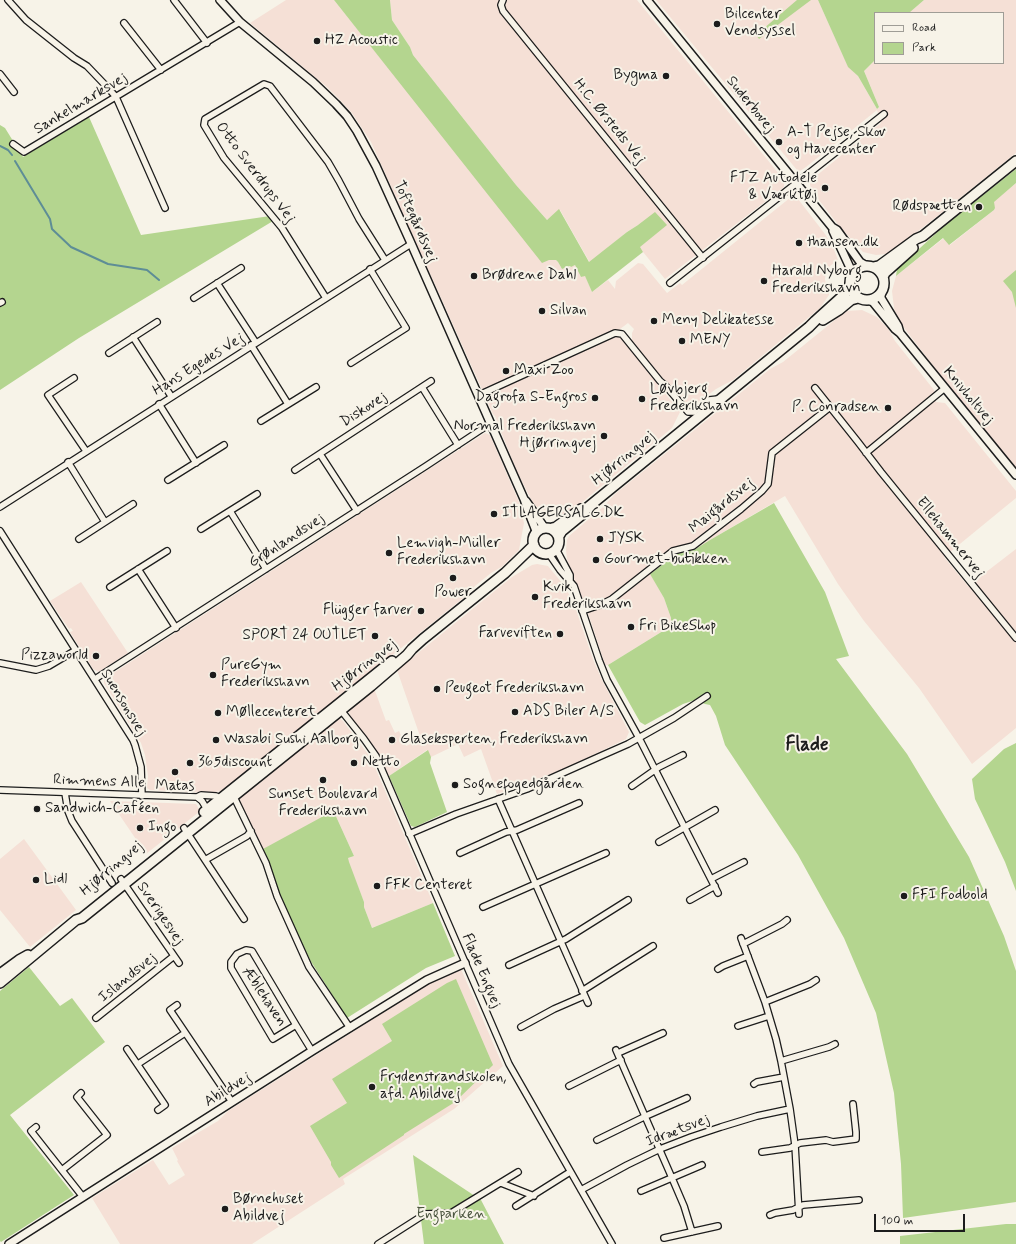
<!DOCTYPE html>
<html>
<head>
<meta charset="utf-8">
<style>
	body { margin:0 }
	#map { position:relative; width:1016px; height:1244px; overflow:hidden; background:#f7f3e8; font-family:Mynerve,sans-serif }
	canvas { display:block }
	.legend { position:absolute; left:874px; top:12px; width:130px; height:52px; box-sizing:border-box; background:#f7f3e8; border:1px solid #9f9d96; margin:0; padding:5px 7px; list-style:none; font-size:12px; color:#1c1c1c }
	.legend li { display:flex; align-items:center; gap:8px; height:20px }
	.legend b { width:20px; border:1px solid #9f9d96 }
	.scale { position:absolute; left:874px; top:1214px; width:91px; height:18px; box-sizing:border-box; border:2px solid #1c1c1c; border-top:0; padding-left:5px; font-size:12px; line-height:14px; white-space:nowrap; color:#1c1c1c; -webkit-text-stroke:3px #f7f3e8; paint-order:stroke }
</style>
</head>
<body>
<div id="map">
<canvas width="1016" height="1244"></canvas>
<ul class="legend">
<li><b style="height:5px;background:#f7f3e8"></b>Road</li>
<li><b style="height:11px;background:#b4d58f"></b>Park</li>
</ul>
<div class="scale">100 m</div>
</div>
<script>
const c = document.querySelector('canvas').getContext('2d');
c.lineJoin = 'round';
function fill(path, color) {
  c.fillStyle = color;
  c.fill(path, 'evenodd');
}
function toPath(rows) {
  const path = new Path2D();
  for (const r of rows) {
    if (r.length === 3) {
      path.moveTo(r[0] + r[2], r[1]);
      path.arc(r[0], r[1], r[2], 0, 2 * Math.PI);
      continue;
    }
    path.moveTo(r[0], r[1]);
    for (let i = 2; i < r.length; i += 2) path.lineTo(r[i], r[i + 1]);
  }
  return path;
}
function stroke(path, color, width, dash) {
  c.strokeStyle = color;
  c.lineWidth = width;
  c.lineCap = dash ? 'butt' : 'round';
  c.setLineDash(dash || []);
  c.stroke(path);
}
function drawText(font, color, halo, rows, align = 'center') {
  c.font = font + ' Mynerve,sans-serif';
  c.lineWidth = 4;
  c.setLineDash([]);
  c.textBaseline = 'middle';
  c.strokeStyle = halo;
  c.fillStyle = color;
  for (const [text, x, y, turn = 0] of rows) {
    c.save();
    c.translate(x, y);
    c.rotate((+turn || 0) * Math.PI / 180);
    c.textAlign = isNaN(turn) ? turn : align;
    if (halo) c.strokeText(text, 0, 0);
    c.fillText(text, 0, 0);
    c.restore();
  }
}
fill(toPath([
	[286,0,334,0,378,55,549,260,556,260,558,262,562,269,575,265,581,277,585,275,592,292,608,280,615,289,616,281,638,263,643,264,667,293,680,283,682,285,791,197,798,199,825,234,833,247,838,260,830,266,826,273,825,279,826,285,829,292,829,295,820,308,733,380,716,389,692,407,684,404,632,341,632,333,634,329,628,323,616,332,680,412,672,428,580,504,561,516,541,511,533,503,518,474,499,427,499,425,495,416,493,414,371,142,352,113,340,100,327,87,250,23],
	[390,0,637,0,784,180,784,187,665,279,639,247,666,225,638,225,627,232,590,263,560,210,547,220,516,185,413,55,410,47,392,20],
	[656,0,818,0,848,66,858,76,877,109,879,107,864,71,875,60,875,63,1003,63,1003,13,909,13,924,0,1016,0,1016,153,935,218,896,248,886,254,876,255,863,252,840,227,811,190,810,184,816,176,881,123,877,110,806,167,800,171,797,170],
	[1016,183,1016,468,941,376,898,320,895,316,892,291,896,276,944,238,950,245,994,210,995,208,993,202],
	[862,310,877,317,889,330,895,341,934,390,936,402,945,403,1016,491,1016,498,944,557,968,586,1016,549,1016,728,972,764,919,688,864,621,838,584,785,496,710,540,694,550,677,554,650,573,664,598,671,618,671,626,608,665,605,665,584,601,575,582,567,559,566,550,567,540,569,536,603,507,615,494,770,369,783,362,846,311],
	[485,433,490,435,519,502,524,523,519,550,503,566,491,573,475,586,467,595,230,786,221,791,209,793,150,790,147,788,148,776,145,755,141,743,104,683,104,679],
	[537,564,548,566,552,571,563,584,573,601,594,662,603,682,629,732,626,739,564,769,497,794,481,749,464,757,458,744,431,757,427,750,389,776,379,756,353,721,349,713,349,709,374,688,386,721,389,720,395,733,399,731,406,746,421,739,397,670,512,577,532,565],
	[81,582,128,653,99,672,93,669,70,632,73,631,71,628,69,629,50,601],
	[338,717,343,721,371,758,433,903,372,928,364,907,364,902,348,862,348,858,354,856,334,812,262,850,238,798,260,783,272,773,281,763],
	[110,801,196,804,199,809,199,812,146,854],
	[24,839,76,910,30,947,0,910,0,859],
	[461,969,503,1066,454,1109,343,1179,345,1184,252,1244,120,1244,92,1198,153,1160,169,1185,185,1175,177,1161,178,1160,172,1148,218,1121,228,1111,436,979]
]), '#f5e0d6');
fill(toPath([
	[334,0,390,0,392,20,410,47,413,55,516,185,547,220,559,209,589,262,627,232,638,225,655,212,667,225,640,247,643,252,592,292,585,276,581,277,575,265,571,267,570,266,562,269,558,262,556,260,549,260,542,263],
	[797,0,811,0,759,39,756,35],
	[818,0,924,0,909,13,875,13,875,60,864,71,879,107,877,109,858,76,848,67],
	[89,117,141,235,270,216,273,221,79,338,0,390,0,125,5,128,23,157],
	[1016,169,1016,183,994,202,995,208,994,210,949,245,943,238,896,276,897,269,943,227],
	[1016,270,1016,308,1012,292,1003,281],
	[774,503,825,592,849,656,836,659,907,754,969,857,1004,936,1016,971,1016,1202,903,1218,901,1164,894,1093,876,1013,844,938,798,855,725,745,716,716,710,705,705,704,695,700,683,704,645,725,640,722,608,665,671,626,671,618,664,598,650,574,677,554,694,550,710,540],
	[1016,743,1016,891,1005,862,975,799,972,779,1004,749],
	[428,750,431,757,430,763,447,812,415,827,411,826,389,776],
	[331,812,334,812,354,856,348,858,349,862,364,902,364,907,372,928,433,903,455,956,426,968,347,1018,310,960,279,894,270,864,263,849],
	[29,967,60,1006,72,998,105,1042,10,1115,74,1195,1,1242,0,1241,0,991],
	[456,979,493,1065,455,1102,404,1134,404,1135,339,1178,331,1165,331,1162,310,1126,347,1103,332,1079,392,1041,382,1024,447,983],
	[413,1155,481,1200,504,1244,424,1244],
	[1006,1224,1016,1224,1016,1244,900,1244,900,1236]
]), '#b4d58f');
stroke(toPath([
	[0,146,8,150,12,155],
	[15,161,50,219,52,229,71,247,108,264,147,270,159,280]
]), '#5e8d96', 2);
const minor = toPath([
	[8,0,26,20,74,58,87,66,109,89,116,97,165,208],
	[174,0,207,43],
	[503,0,501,5,503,11,703,258],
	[124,23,161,70],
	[0,74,14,92],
	[13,144,24,152,240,22],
	[217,283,256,343],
	[670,283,884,114],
	[194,298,241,268],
	[326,298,282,228,224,158,204,125,205,119,264,84,270,86,328,162,339,181,359,219,385,260],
	[0,303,2,302],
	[133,337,171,396],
	[251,345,288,404],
	[109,353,157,322],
	[351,363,406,328,370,269],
	[74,378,48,395,86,451],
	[422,387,458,445],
	[815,388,858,442,881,472,1016,638],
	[479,395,615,333,622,334,660,381,665,385,688,412,694,412,709,400,718,399],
	[159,404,196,463],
	[261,421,316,387],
	[866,453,945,388],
	[320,454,357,511],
	[68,462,105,522],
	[295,470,431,381],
	[168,480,224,445],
	[0,507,411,244],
	[230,511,266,569],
	[201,529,257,494],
	[0,531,133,740,135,745,141,767,142,796],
	[79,539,133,504],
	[556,549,570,575,570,580],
	[549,554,560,570,574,586,599,660,607,680,639,738,718,893],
	[138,569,176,628],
	[110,587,167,551],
	[582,611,600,605,612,599,673,551,693,546,741,509,762,491,768,484,772,453,830,407],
	[0,663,36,670,49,666,76,650],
	[95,679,426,466,491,423],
	[340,709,364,739,376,756,509,1064,612,1244],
	[632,786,659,767,683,755],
	[0,790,197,797,201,795,216,796,222,799],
	[65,793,68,811,72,821,112,883],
	[233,795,266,863,277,896,309,967,350,1028],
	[197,797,202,801,208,811],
	[498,799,588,1003],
	[184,828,244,919],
	[409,834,456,814,527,789,603,755,628,744,674,718,707,696],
	[659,842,715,810],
	[460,853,506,832,517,830,579,803],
	[205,860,247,836,251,831],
	[121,879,179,963],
	[711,879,744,862],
	[690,900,715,886],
	[483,907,606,853],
	[741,938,765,1002,776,1039,781,1061,790,1109,795,1145,799,1214],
	[743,944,782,924,787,920],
	[509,965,566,939,628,900],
	[718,969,723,966,748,956],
	[582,991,653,946],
	[765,1002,810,984,816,980],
	[177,1005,170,1010,232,1102],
	[96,1018,174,956],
	[296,1025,252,951,246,950,237,954,231,962,231,968,273,1039,296,1025,312,1051],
	[738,1026,769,1016],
	[521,1027,554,1009,584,996],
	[127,1049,165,1105,158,1110],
	[616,1050,672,1178,684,1206,692,1232],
	[618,1053,663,1033],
	[781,1061,829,1047,835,1044],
	[138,1064,185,1033],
	[754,1084,757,1082,784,1077],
	[569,1086,621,1060],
	[36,1127,31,1131,83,1197],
	[597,1140,646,1116,687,1098],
	[762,1152,790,1148,800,1143,826,1140,833,1142,856,1139,856,1132,853,1104],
	[62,1170,107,1135,77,1097,81,1093],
	[501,1183,534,1196],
	[581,1190,627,1165,660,1149,691,1137,721,1127,757,1116,790,1109],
	[641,1191,702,1165],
	[516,1206,570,1172],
	[770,1215,775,1213,793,1210,803,1205,859,1200],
	[664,1238,718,1226],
	[378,1244,425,1214,451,1213,518,1172]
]);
const tertiary = toPath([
	[220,0,240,22,313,82,336,104,347,116,357,131,376,166,410,241,524,499,527,508,536,531],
	[647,0,832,227,837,230,860,262,865,265],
	[833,231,852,272],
	[881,293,881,298,898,326,900,333],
	[869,300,873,302,895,329,900,333,1016,475],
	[526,501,544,527],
	[9,1244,312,1051,427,980,465,963]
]);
const primary = toPath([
	[867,283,17],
	[874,267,879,266,916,239,923,236,1016,161],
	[883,277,885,273,913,248],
	[823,320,839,310,851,300,858,298],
	[546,541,13],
	[552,528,556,527,581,509],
	[559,536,562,531,584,513,587,508,809,327,815,321,847,292,849,287],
	[204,812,392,661],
	[0,974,19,960,28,955],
	[0,983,76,920,82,918,371,686,407,655,412,649,423,639,505,573,534,545]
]);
stroke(minor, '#1c1c1c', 8);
stroke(tertiary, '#1c1c1c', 10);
stroke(primary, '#1c1c1c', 12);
stroke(minor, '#f7f3e8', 5.5);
stroke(tertiary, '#f7f3e8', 7);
stroke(primary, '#f7f3e8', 9);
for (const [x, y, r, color] of [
	[717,24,4,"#1c1c1c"],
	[317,41,4,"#1c1c1c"],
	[666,76,4,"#1c1c1c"],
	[779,142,4,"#1c1c1c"],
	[825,188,4,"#1c1c1c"],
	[979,207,4,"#1c1c1c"],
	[799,243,4,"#1c1c1c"],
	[474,276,4,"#1c1c1c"],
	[764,281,4,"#1c1c1c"],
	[542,311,4,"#1c1c1c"],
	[654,321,4,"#1c1c1c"],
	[682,341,4,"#1c1c1c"],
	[506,371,4,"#1c1c1c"],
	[595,398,4,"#1c1c1c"],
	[642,399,4,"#1c1c1c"],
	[888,408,4,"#1c1c1c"],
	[604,436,4,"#1c1c1c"],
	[494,514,4,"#1c1c1c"],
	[600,539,4,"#1c1c1c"],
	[389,553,4,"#1c1c1c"],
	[596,560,4,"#1c1c1c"],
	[453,578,4,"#1c1c1c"],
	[535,597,4,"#1c1c1c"],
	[421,611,4,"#1c1c1c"],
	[631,627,4,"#1c1c1c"],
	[560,634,4,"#1c1c1c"],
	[375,636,4,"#1c1c1c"],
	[96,656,4,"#1c1c1c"],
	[213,675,4,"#1c1c1c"],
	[437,689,4,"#1c1c1c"],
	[515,712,4,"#1c1c1c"],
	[218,713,4,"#1c1c1c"],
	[216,740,4,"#1c1c1c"],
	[392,740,4,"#1c1c1c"],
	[190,763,4,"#1c1c1c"],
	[354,763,4,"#1c1c1c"],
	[175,772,4,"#1c1c1c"],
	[323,780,4,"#1c1c1c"],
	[455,785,4,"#1c1c1c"],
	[37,809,4,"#1c1c1c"],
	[140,828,4,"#1c1c1c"],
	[36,880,4,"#1c1c1c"],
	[377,886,4,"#1c1c1c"],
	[904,896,4,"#1c1c1c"],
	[372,1087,4,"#1c1c1c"],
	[225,1209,4,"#1c1c1c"]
]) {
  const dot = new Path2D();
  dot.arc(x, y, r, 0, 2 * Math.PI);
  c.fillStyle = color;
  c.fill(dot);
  stroke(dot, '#f7f3e8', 1.5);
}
drawText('15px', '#1c1c1c', '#f7f3e8', [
	["Bilcenter",725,15],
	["Vendsyssel",725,32],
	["HZ Acoustic",325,41],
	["Bygma",658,76,"right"],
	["A-T Pejse, Skov",787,133],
	["og Havecenter",787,150],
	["FTZ Autodele",817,179,"right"],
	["& Værktøj",817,196,"right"],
	["Rødspætten",971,207,"right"],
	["thansen.dk",807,243],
	["Harald Nyborg",772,272],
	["Frederikshavn",772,289],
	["Brødrene Dahl",482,276],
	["Silvan",550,311],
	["Meny Delikatesse",662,321],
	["MENY",690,341],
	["Maxi Zoo",514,371],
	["Løvbjerg",650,390],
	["Frederikshavn",650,407],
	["Dagrofa S-Engros",587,398,"right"],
	["P. Conradsen",880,408,"right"],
	["Normal Frederikshavn",596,427,"right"],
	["Hjørringvej",596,444,"right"],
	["ITLAGERSALG.DK",502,514],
	["JYSK",608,539],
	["Lemvigh-Müller",397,544],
	["Frederikshavn",397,561],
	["Gourmet-butikken",604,560],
	["Kvik",543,588],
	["Frederikshavn",543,605],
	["Power",453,593,"center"],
	["Flügger farver",413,611,"right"],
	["Fri BikeShop",639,627],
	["Farveviften",552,634,"right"],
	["SPORT 24 OUTLET",367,636,"right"],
	["Pizzaworld",88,656,"right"],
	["PureGym",221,666],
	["Frederikshavn",221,683],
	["Peugeot Frederikshavn",445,689],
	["ADS Biler A/S",523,712],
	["Møllecenteret",226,713],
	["Wasabi Sushi Aalborg",224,740],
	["Glaseksperten, Frederikshavn",400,740],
	["365discount",198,763],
	["Netto",362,763],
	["Sognefogedgården",463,785],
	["Matas",175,787,"center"],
	["Sunset Boulevard",323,795,"center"],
	["Frederikshavn",323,812,"center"],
	["Sandwich-Caféen",45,809],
	["Ingo",148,828],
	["Lidl",44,880],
	["FFK Centeret",385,886],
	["FFI Fodbold",912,896],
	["Frydenstrandskolen,",380,1078],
	["afd. Abildvej",380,1095],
	["Børnehuset",233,1200],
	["Abildvej",233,1217]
], 'left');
drawText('15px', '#1c1c1c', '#f7f3e8', [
	["Sankelmarksvej",81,104,-31],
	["Suderbovej",750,105,51],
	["H.C. Ørsteds Vej",609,122,51],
	["Otto Sverdrups Vej",255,173,53],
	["Toftegårdsvej",415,222,66],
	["Hans Egedes Vej",199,365,-32],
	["Knivholtvej",968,396,50],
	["Diskovej",364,410,-33],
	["Hjørringvej",624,459,-39],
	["Maigårdsvej",722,506,-39],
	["Ellehammervej",950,538,51],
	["Grønlandsvej",287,541,-33],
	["Hjørringvej",365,666,-37],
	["Suensonsvej",123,703,59],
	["Rimmens Alle",99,782,2],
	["Hjørringvej",112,869,-40],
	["Sverigesvej",160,914,56],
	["Flade Engvej",481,971,67],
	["Islandsvej",128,978,-39],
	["Æblehaven",264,997,57],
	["Abildvej",228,1090,-32],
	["Idrætsvej",678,1131,-21]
]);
drawText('15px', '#4a543e', '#f7f3e8', [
	["Engparken",451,1215]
]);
drawText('bold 19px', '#1c1c1c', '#f7f3e8', [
	["Flade",807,746]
]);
</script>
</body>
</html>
